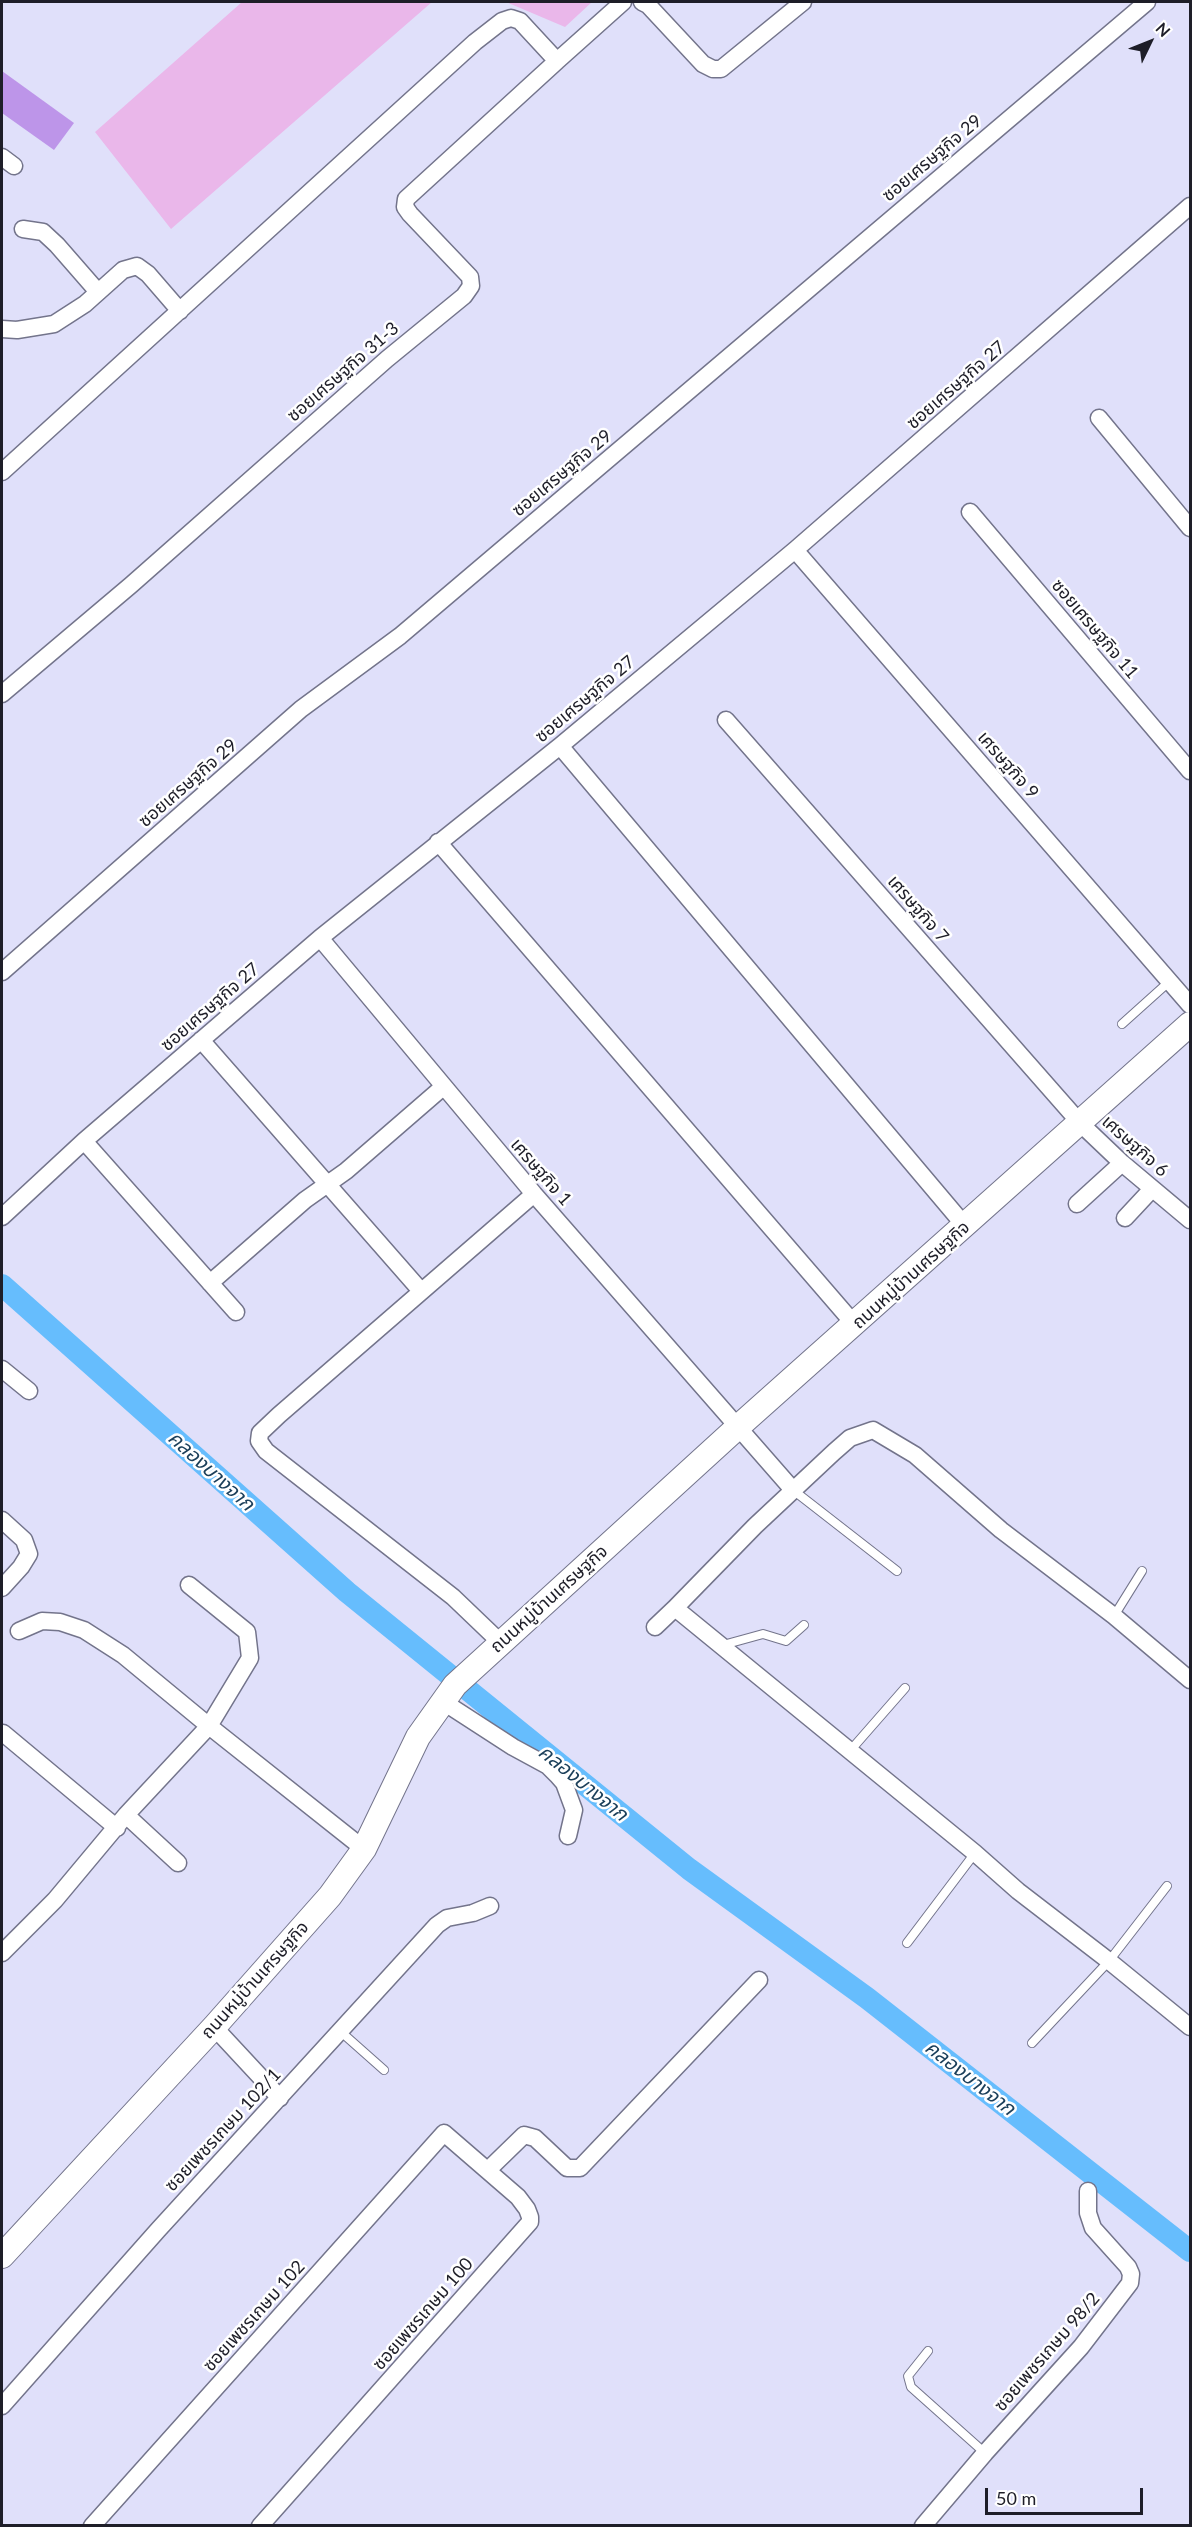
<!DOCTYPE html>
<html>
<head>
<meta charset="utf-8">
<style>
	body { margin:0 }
	#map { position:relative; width:1192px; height:2527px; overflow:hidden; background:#e0e0fa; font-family:Lato,sans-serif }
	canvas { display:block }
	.frame { position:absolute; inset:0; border:3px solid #1e1e28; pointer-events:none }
	.north { position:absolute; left:1120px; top:12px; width:60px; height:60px; -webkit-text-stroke:4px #fff; paint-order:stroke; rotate:47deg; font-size:16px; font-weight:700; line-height:24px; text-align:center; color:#1e1e28 }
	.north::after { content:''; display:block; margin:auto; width:21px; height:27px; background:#1e1e28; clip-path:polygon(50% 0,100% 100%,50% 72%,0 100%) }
	.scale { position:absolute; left:985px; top:2488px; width:158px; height:27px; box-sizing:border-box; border:3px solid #1e1e28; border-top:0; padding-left:8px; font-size:18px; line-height:21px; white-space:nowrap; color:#1e1e28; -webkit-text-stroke:4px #fff; paint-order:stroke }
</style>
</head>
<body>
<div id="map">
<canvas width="1192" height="2527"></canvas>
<div class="frame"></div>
<div class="north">N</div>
<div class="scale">50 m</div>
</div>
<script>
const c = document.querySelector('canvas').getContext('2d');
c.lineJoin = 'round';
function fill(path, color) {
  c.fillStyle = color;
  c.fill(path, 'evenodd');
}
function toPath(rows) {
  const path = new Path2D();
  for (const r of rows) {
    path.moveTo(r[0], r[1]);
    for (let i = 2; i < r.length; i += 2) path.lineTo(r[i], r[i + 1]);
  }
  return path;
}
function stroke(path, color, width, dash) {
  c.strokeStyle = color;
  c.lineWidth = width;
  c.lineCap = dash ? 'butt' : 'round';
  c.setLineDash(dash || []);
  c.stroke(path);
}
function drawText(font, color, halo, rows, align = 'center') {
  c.font = font + ' Lato,"Noto Sans Thai",sans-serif';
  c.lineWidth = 5;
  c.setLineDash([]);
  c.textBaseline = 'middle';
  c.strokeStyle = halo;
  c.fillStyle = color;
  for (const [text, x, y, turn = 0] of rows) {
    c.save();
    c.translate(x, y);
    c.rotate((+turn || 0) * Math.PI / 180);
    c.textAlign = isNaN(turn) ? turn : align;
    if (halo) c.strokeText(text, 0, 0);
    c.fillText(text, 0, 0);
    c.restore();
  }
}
fill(toPath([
	[242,2,432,2,171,229,95,132],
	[506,2,592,2,565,27]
]), '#eab7ea');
stroke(toPath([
	[2,1285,347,1592,689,1869,867,1998,1190,2251]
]), '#66bdfd', 22);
fill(toPath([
	[2,71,74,123,54,150,2,113]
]), '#bd95e9');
const lane = toPath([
	[1122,1024,1171,980],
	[793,1490,897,1571],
	[1114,1616,1142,1571],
	[723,1645,763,1634,786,1641,804,1625],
	[849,1752,905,1688],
	[907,1943,975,1853],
	[340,2031,384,2070],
	[1032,2043,1109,1961,1167,1886],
	[928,2351,908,2376,911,2387,985,2453]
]);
const street = toPath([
	[642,2,648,5,703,64,713,69,721,69,803,2],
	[2,157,14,166],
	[23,229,43,232,57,245,98,292],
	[2,329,17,330,54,324,85,304,123,270,137,266,148,274,180,311],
	[1099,418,1190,528],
	[2,472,475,42,502,21,511,18,520,21,557,61,623,2],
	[970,512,1190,771],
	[795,550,1190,1005],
	[2,694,131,585,387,359,464,296,471,286,470,277,410,214,405,207,406,199,557,61],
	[726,720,1081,1124,1122,1163,1190,1220],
	[560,746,965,1226],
	[438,842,855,1325],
	[320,938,534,1194,793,1490],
	[2,972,301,709,400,636,1147,2],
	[201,1040,421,1291],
	[84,1141,236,1312],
	[1077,1204,1122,1163],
	[2,1217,84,1141,320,938,560,746,795,550,1190,206],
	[1125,1218,1152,1189],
	[210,1283,305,1200,346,1171,443,1087],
	[2,1369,29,1391],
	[2,1520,24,1540,29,1554,21,1567,2,1588],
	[675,1608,755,1526,834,1452,850,1438,873,1430,915,1455,1001,1530,1114,1616,1190,1680],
	[655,1627,675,1608,975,1853,1018,1891,1109,1961,1190,2027],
	[19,1631,42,1621,60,1622,84,1630,123,1655,209,1726,364,1849],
	[500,1642,453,1597,266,1451,259,1441,260,1433,279,1415,534,1194],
	[442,1701,513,1747,548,1766,557,1775,564,1783,574,1810,568,1836],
	[3,1733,117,1828],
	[126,1815,178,1863],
	[2,1953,55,1900,126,1815,209,1726,250,1658,247,1632,189,1585],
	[214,2027,280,2098],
	[489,2169,524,2135,535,2138,567,2168,580,2168,759,1980],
	[2,2406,158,2230,437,1925,447,1918,473,1913,490,1906],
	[92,2526,444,2133,518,2197,527,2209,530,2217,530,2222,260,2526],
	[923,2526,985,2453,1081,2347,1130,2283,1131,2274,1128,2267,1093,2228,1088,2213,1088,2191]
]);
const secondary = toPath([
	[2,2256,214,2027,330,1896,364,1849,418,1737,455,1685,739,1426,1190,1024]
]);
stroke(lane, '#73748b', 10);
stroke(street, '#73748b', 19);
stroke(secondary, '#73748b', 26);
stroke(lane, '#fff', 8);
stroke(street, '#fff', 16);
stroke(secondary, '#fff', 24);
drawText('18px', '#1e1e28', '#fff', [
	["ซอยเศรษฐกิจ 29",932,158,-40],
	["ซอยเศรษฐกิจ 31-3",343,372,-41],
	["ซอยเศรษฐกิจ 27",956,385,-41],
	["ซอยเศรษฐกิจ 29",562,473,-40],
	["ซอยเศรษฐกิจ 11",1095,629,50],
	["ซอยเศรษฐกิจ 27",585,699,-40],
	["เศรษฐกิจ 9",1008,765,49],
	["ซอยเศรษฐกิจ 29",188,783,-41],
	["เศรษฐกิจ 7",918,909,49],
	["ซอยเศรษฐกิจ 27",210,1007,-41],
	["เศรษฐกิจ 6",1135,1146,42],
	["เศรษฐกิจ 1",541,1172,49],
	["ถนนหมู่บ้านเศรษฐกิจ",911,1275,-42],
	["ถนนหมู่บ้านเศรษฐกิจ",549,1599,-42],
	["ถนนหมู่บ้านเศรษฐกิจ",255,1980,-48],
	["ซอยเพชรเกษม 102/1",223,2130,-47],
	["ซอยเพชรเกษม 100",423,2314,-49],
	["ซอยเพชรเกษม 102",254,2316,-48],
	["ซอยเพชรเกษม 98/2",1047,2352,-49]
]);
drawText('italic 20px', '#1c405b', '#fff', [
	["คลองบางจาก",211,1471,42],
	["คลองบางจาก",583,1783,39],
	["คลองบางจาก",970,2078,38]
]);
</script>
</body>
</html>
